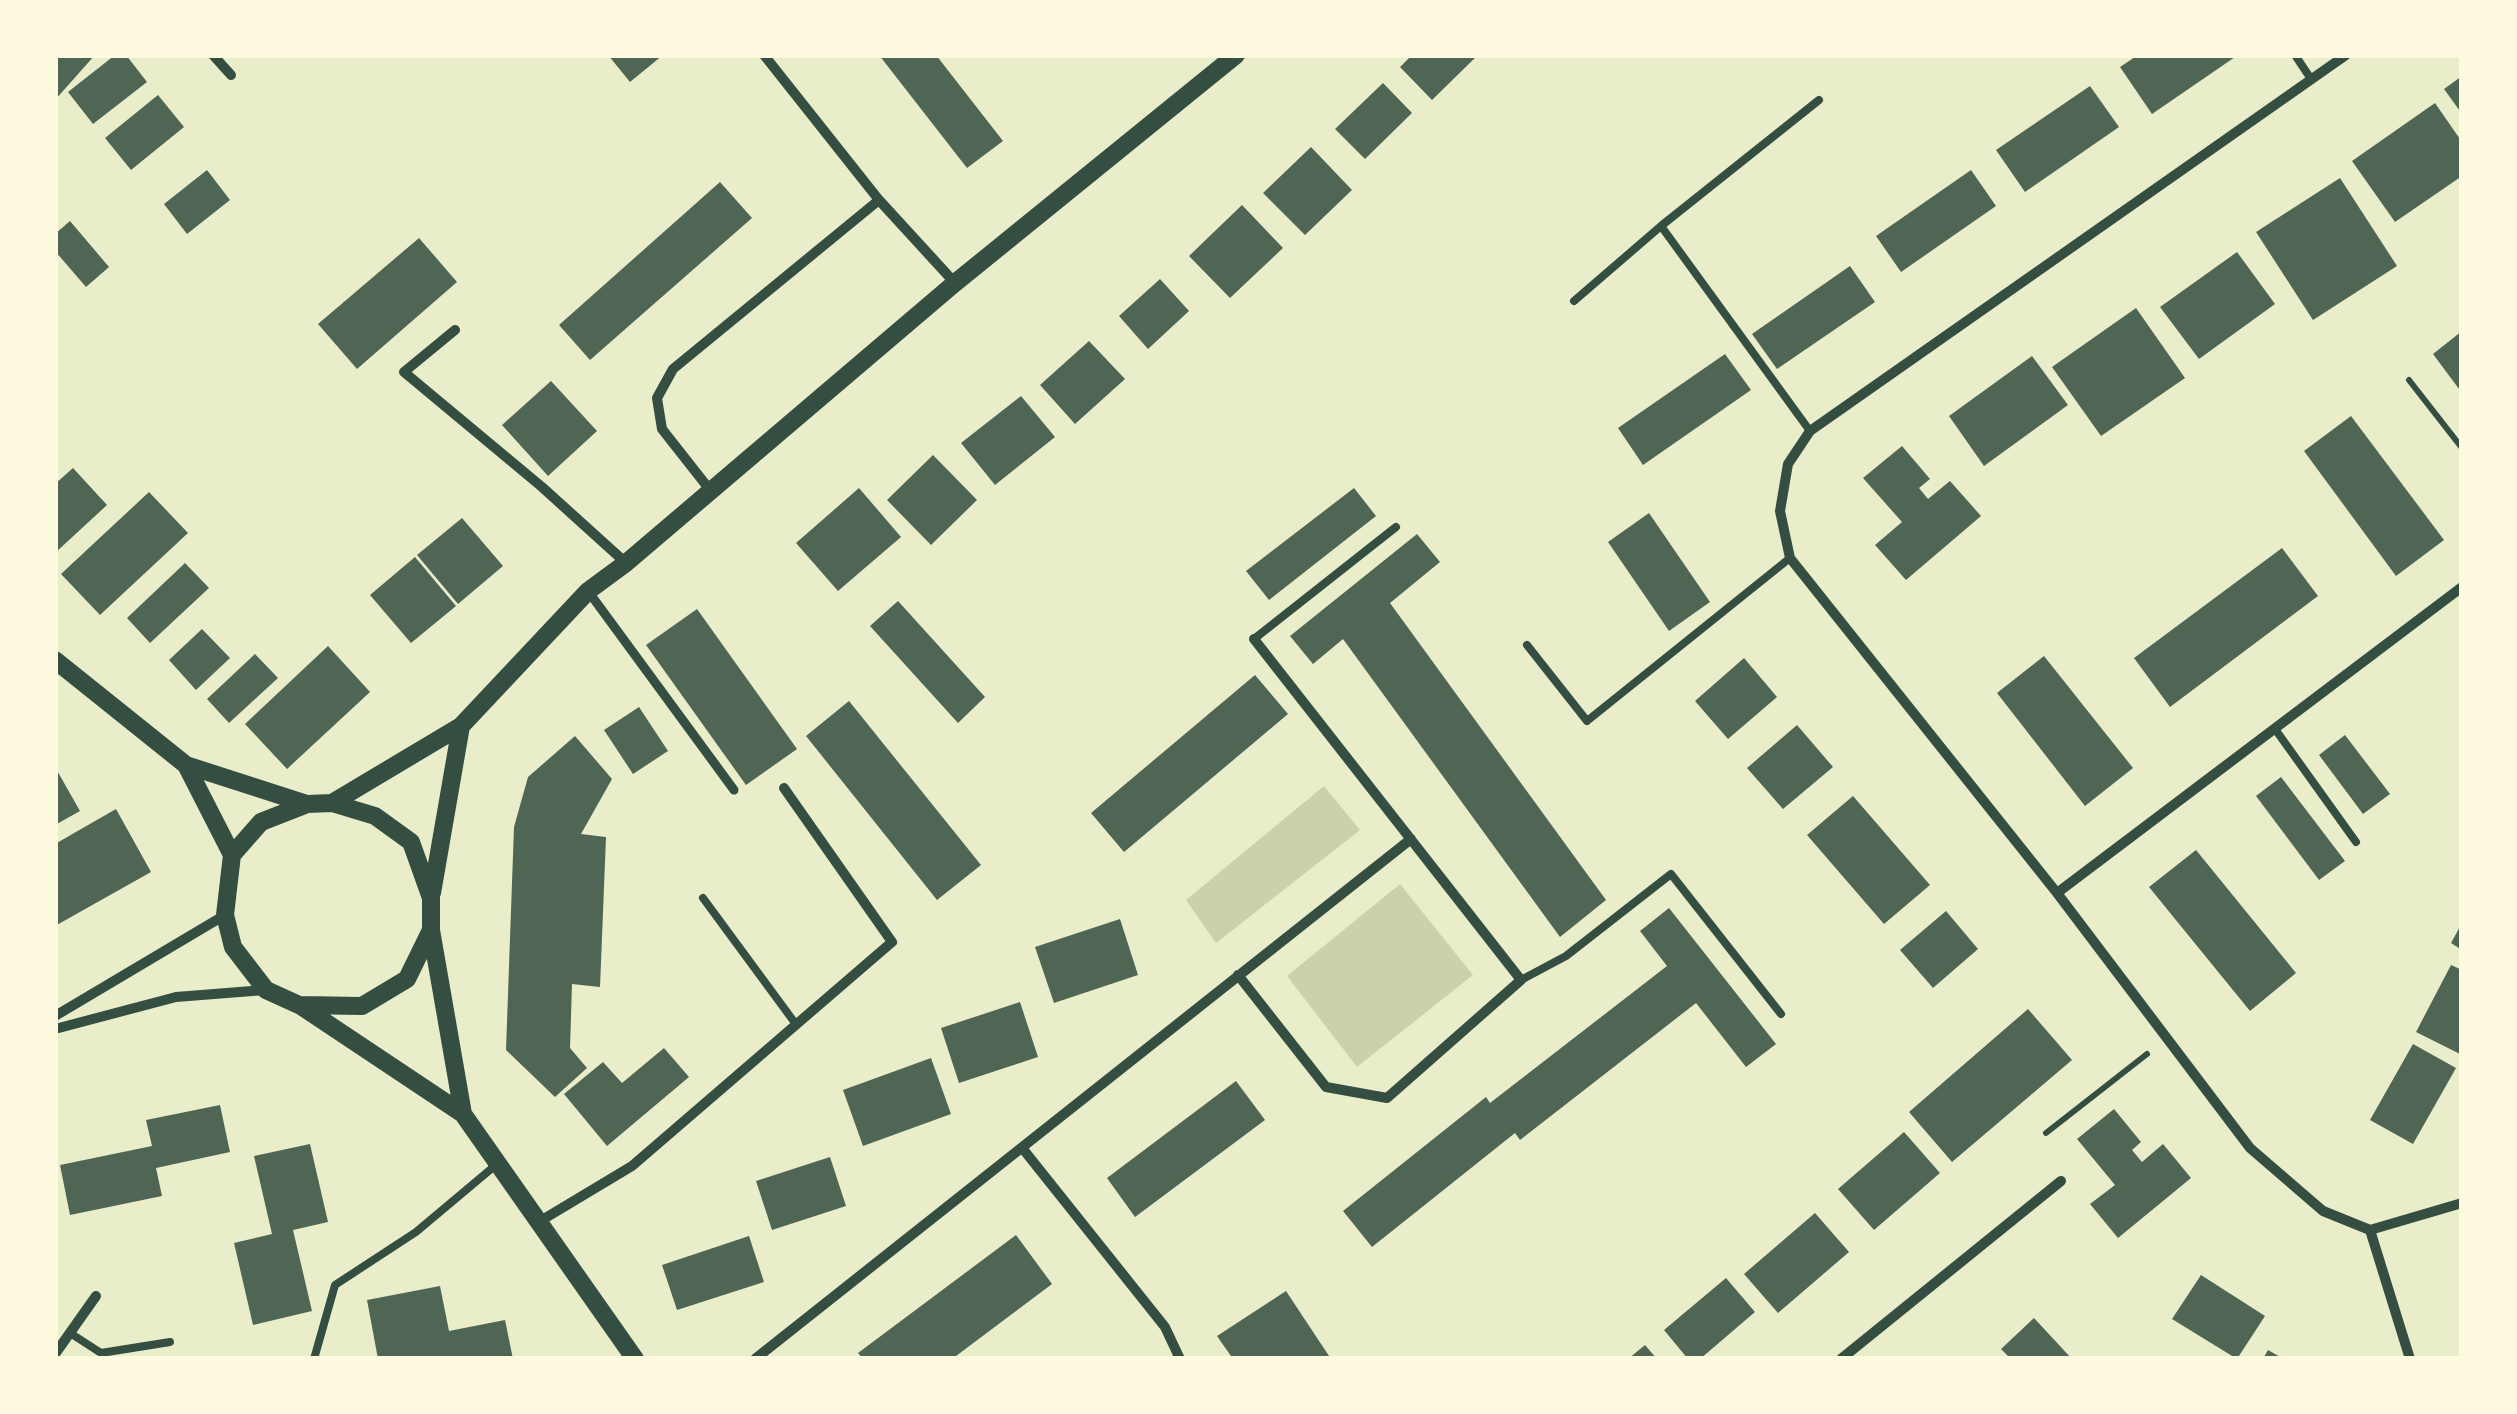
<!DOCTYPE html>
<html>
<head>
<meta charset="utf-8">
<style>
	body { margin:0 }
	#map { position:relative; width:2517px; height:1414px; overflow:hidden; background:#e9edc9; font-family:Lora,serif }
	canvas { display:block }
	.frame { position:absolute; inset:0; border:58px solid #fefae0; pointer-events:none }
</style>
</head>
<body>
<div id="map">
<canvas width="2517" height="1414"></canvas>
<div class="frame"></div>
</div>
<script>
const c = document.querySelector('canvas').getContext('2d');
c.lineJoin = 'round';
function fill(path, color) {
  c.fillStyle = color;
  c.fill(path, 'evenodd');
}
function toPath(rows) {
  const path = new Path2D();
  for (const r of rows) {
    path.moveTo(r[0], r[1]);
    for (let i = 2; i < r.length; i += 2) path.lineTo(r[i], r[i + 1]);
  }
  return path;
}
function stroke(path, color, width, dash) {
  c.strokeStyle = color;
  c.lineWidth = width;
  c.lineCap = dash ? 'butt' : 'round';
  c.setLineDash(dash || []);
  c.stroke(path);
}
fill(toPath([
	[1324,786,1360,830,1216,943,1186,900],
	[1400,884,1473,975,1357,1067,1287,976]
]), '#cad2ad');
fill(toPath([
	[55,55,95,55,55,100],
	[115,55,126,55,147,82,93,124,68,92],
	[608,55,663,55,630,82],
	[879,55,936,55,1003,141,967,168],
	[1412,55,1478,55,1432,100,1400,67],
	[2138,55,2238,55,2152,114,2120,67],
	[2462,76,2462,114,2444,89],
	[1383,83,1412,113,1365,159,1335,129],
	[2090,86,2119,127,2025,192,1996,150],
	[158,95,184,127,131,170,105,138],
	[2435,103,2462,142,2462,176,2395,222,2352,161],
	[1311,147,1352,190,1305,235,1263,193],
	[207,170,230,200,187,234,164,204],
	[1971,170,1996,206,1901,272,1876,236],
	[2340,178,2397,266,2313,320,2256,232],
	[720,182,752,218,590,360,559,325],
	[1242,205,1283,248,1230,298,1189,256],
	[70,221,109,267,86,287,55,251,55,234],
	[419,238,457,282,357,369,318,324],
	[2237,252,2275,304,2199,359,2160,307],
	[1850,266,1875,302,1777,369,1752,334],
	[1160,279,1189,311,1148,349,1119,316],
	[2136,308,2185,378,2101,436,2052,367],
	[2462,331,2462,393,2433,354],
	[1089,341,1125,379,1075,424,1040,385],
	[1725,354,1751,390,1643,465,1618,428],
	[2032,356,2068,405,1984,466,1949,416],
	[551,381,597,431,548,476,502,425],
	[1021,396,1055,437,995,485,961,443],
	[2351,416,2444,540,2396,576,2304,451],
	[1902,446,1930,479,1919,488,1928,499,1950,481,1981,516,1906,580,1875,545,1902,522,1863,478],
	[933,455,977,500,931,545,887,500],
	[73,468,107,505,55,553,55,484],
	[859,488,901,537,838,591,796,543],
	[1354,488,1376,516,1269,600,1246,571],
	[149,492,188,533,100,615,61,574],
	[1649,513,1710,602,1669,631,1608,542],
	[462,518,503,566,458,604,417,555],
	[1417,534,1440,562,1390,603,1606,900,1560,937,1343,639,1313,664,1290,636],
	[2282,548,2318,596,2170,707,2134,658],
	[415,557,456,606,411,643,370,595],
	[185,563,209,588,150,643,127,618],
	[898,601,985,697,958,723,870,626],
	[697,609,797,749,746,785,646,645],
	[202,629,230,658,196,690,169,660],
	[328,646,370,692,287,769,245,724],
	[255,654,278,678,229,723,207,699],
	[2044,656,2133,768,2085,806,1997,693],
	[1744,658,1777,697,1728,739,1695,701],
	[1255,675,1288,714,1124,852,1091,813],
	[849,701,981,865,937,900,806,736],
	[639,707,668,751,633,774,604,730],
	[1797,725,1833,767,1783,809,1747,768],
	[2345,735,2390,794,2363,814,2319,755],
	[575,736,612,779,581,834,606,837,600,987,572,984,570,1048,587,1068,555,1097,506,1050,514,827,528,777],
	[55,767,80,811,55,825],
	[2281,777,2345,861,2319,880,2256,796],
	[1853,796,1930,885,1884,924,1807,835],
	[116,809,151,872,55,926,55,844],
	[2196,850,2296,973,2250,1011,2149,887],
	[1669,908,1776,1044,1746,1067,1696,1003,1520,1140,1515,1133,1372,1247,1343,1211,1486,1097,1490,1103,1667,966,1640,931],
	[1946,911,1978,949,1933,988,1900,950],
	[1120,919,1138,975,1054,1003,1035,947],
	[2462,923,2462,950,2451,943],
	[2451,965,2462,970,2462,1055,2416,1032],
	[1020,1002,1038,1057,959,1083,941,1028],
	[2028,1009,2072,1060,1952,1162,1909,1112],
	[2413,1044,2456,1068,2413,1144,2370,1120],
	[664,1048,689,1077,607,1146,564,1094,603,1062,622,1083],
	[931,1058,951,1114,863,1146,843,1090],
	[1236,1081,1265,1120,1135,1217,1107,1178],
	[220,1105,230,1152,156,1168,162,1196,70,1215,60,1165,152,1146,146,1120],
	[2114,1109,2141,1142,2132,1150,2142,1162,2163,1144,2191,1178,2118,1238,2090,1204,2115,1185,2077,1139],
	[1904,1132,1940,1173,1874,1230,1838,1189],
	[310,1144,328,1222,293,1230,312,1311,253,1325,234,1243,272,1234,254,1156],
	[830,1157,846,1206,772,1230,756,1181],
	[1815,1213,1849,1252,1778,1313,1744,1274],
	[1016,1235,1052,1284,952,1359,863,1359,858,1353],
	[749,1236,764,1282,677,1310,662,1265],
	[2201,1275,2265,1316,2237,1359,2172,1319],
	[1726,1278,1755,1312,1700,1359,1688,1359,1664,1330],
	[440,1286,449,1331,505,1320,513,1359,378,1359,367,1300],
	[1286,1291,1331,1359,1233,1359,1217,1336],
	[2034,1318,2072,1359,2011,1359,2001,1349],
	[1645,1345,1657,1359,1628,1359],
	[2268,1350,2284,1359,2263,1359]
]), '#4f6655');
stroke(toPath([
	[2409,380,2462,448],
	[2046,1133,2147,1054]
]), '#344e41', 6);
stroke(toPath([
	[2295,55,2311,79],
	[1661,226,1810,431],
	[1574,301,1661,226,1819,100],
	[1254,639,1396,527],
	[1527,645,1587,721,1790,558],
	[2275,729,2356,842],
	[703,898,795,1023],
	[1521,980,1566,956,1671,874,1781,1014],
	[70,1333,101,1353,170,1342],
	[314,1359,335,1285,416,1232,497,1164]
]), '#344e41', 8);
stroke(toPath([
	[588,591,734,790]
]), '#344e41', 9);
stroke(toPath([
	[213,55,231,75],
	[764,55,879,200,955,283],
	[2346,55,1810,431,1788,464,1780,511,1790,558,2057,893,2250,1148,2323,1211,2370,1230,2410,1359],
	[455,330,404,372,542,487,626,563],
	[710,490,662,429,657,398,673,369,879,200],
	[2057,893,2462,587],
	[1238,975,1326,1087,1387,1098,1521,980,1254,639],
	[55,1016,225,915],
	[55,1029,176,997,265,990],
	[1023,1149,1165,1327,1180,1359],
	[537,1223,632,1166,892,942,784,788],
	[2370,1230,2462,1203],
	[55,1354,96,1296],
	[755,1359,1411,839],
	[1841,1359,2061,1181]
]), '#344e41', 10);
stroke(toPath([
	[55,660,186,765,307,804],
	[186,765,232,855],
	[332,803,461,726,588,591,626,563,955,283,1236,55],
	[332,803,375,816,411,842,431,898,431,930,407,979,362,1006,299,1005,266,990,233,947,225,915,232,855,261,822,307,804,332,803],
	[432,893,461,726],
	[431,930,463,1114],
	[301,1006,463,1114,635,1359]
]), '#344e41', 18);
</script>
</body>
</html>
